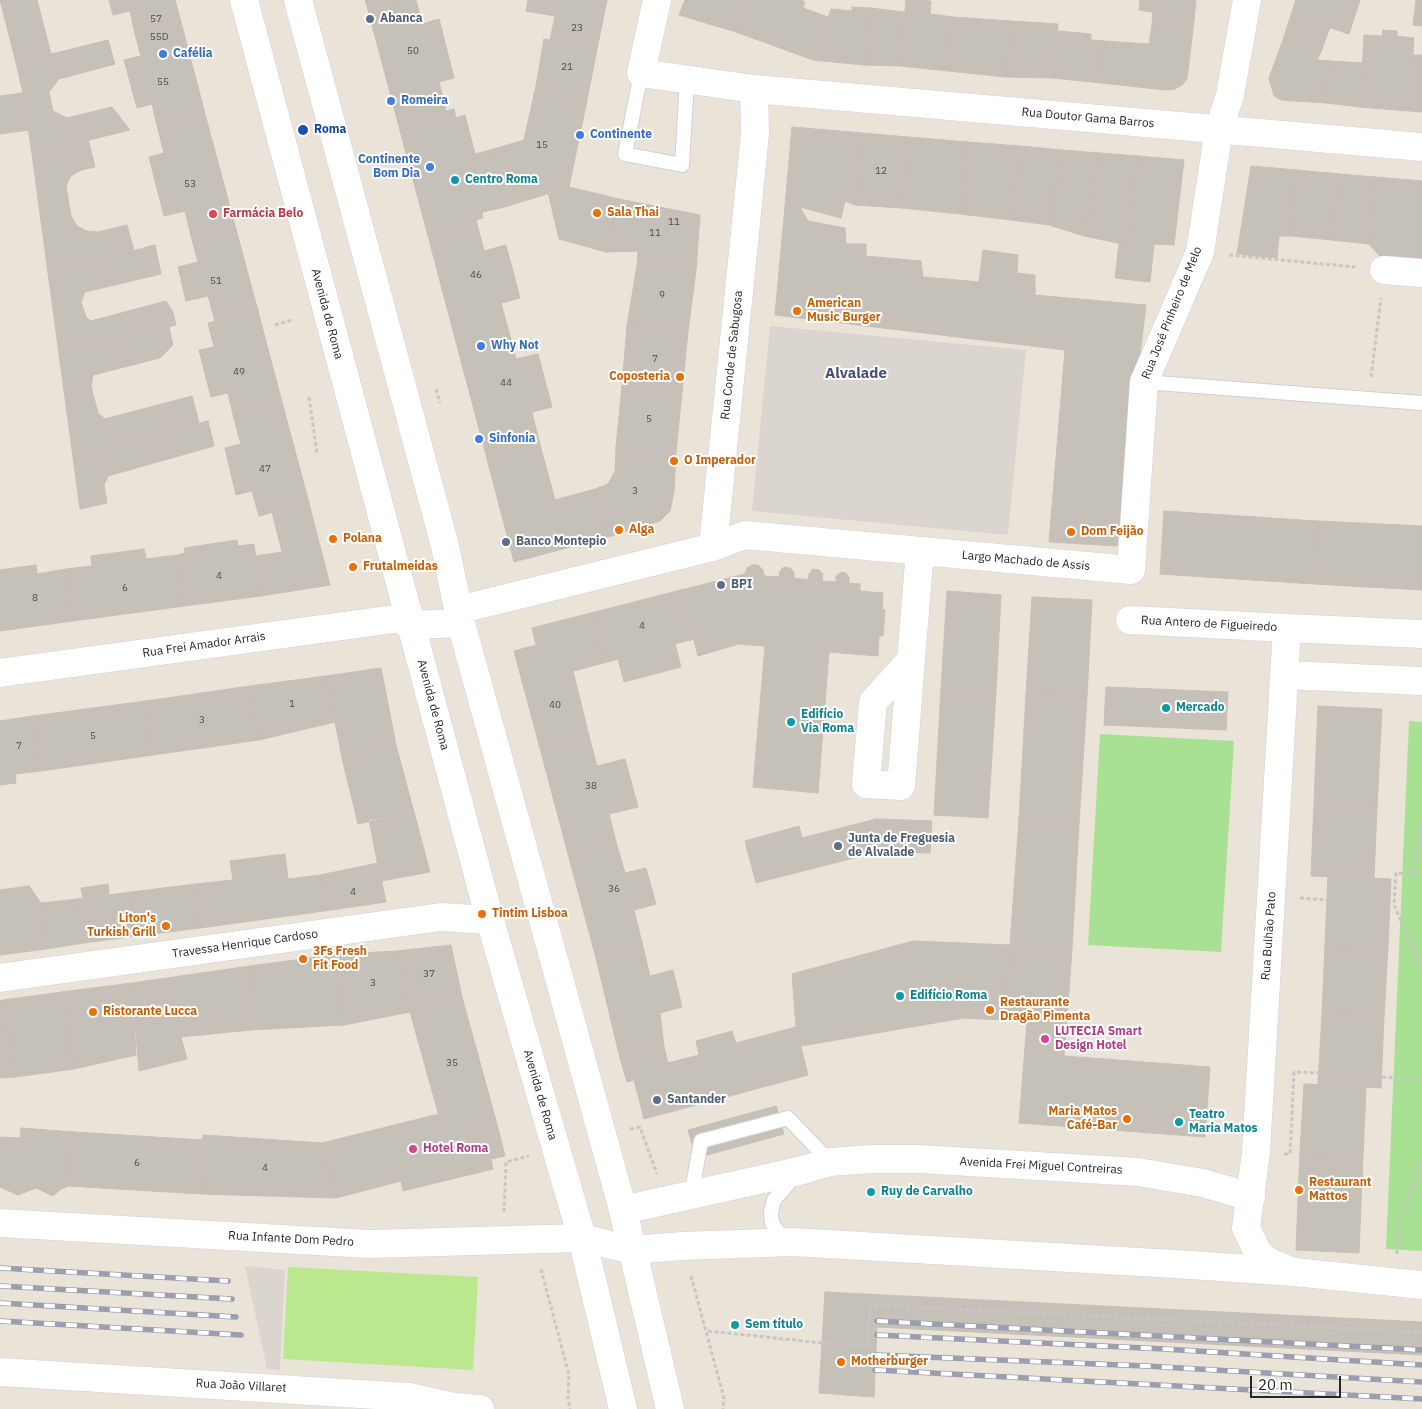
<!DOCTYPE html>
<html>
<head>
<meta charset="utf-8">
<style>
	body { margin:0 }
	#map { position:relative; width:1422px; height:1409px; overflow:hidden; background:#eae4d8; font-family:"IBM Plex Sans",sans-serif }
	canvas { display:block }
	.scale { position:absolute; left:1250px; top:1376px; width:91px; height:22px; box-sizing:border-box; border:2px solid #272727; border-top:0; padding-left:6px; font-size:15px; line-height:18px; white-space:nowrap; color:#272727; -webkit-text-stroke:4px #fff; paint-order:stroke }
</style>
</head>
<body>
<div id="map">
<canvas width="1422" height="1409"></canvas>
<div class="scale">20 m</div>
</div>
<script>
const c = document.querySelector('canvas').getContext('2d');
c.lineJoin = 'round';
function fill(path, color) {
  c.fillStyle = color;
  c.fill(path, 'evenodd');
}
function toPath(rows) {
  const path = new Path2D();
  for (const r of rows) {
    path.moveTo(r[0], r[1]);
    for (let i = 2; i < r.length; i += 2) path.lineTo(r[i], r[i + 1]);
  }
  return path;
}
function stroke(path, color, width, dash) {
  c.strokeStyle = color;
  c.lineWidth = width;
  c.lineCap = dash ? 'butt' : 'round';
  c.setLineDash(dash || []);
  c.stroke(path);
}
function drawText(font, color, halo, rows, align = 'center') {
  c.font = font + ' "IBM Plex Sans",sans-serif';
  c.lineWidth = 4;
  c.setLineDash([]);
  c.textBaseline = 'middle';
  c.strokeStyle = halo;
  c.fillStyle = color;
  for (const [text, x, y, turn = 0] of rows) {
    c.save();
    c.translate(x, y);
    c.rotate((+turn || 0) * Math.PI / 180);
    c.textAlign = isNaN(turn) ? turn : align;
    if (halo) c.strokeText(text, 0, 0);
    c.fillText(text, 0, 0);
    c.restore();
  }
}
fill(toPath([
	[1409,721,1422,722,1422,1251,1386,1249],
	[1100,734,1234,741,1221,952,1088,945]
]), '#a8e194');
fill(toPath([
	[288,1267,478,1277,473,1370,283,1359]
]), '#bbe88f');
fill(toPath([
	[770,326,1026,350,1008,535,752,511],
	[245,1266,285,1270,280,1370,267,1369]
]), '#dad6cf');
const building = toPath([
	[0,0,37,0,51,54,16,63,0,0],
	[109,0,175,0,181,22,135,34,130,11,113,15,109,0],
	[365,0,406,0,368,10,365,0],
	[406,0,416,0,422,24,439,19,454,78,439,82,446,111,398,123,368,10,406,0],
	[528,0,607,0,597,49,550,40,555,16,526,11,528,0],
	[685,0,748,0,736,32,679,15,685,0],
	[748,0,801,0,805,2,803,8,828,17,813,60,736,32,748,0],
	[906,0,931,1,930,14,953,17,948,71,900,66,906,0],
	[1140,0,1196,0,1193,29,1152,25,1153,12,1139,10,1140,0],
	[1296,0,1360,0,1349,34,1291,15,1296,0],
	[1416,0,1422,0,1422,26,1413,25,1416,0],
	[852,7,870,8,864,65,813,60,831,9,852,11,852,7],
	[870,8,905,12,900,66,864,65,870,8],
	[1291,15,1330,27,1321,52,1283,40,1291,15],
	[953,17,1011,21,1006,77,948,71,953,17],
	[1011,21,1058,24,1052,78,1006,77,1011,21],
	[181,22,205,114,157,125,152,104,137,108,124,60,141,56,135,34,181,22],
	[1152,25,1193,29,1188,71,1187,79,1182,85,1175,89,1166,90,1101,83,1104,41,1149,44,1152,25],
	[1383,30,1397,31,1397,36,1414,38,1409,111,1360,107,1364,35,1382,36,1383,30],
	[1057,31,1091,34,1091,40,1104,41,1101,83,1052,78,1057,31],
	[544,39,597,49,586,105,536,86,544,39],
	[108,40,115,64,59,79,49,92,53,111,67,118,112,107,130,130,32,154,23,93,16,63,108,40],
	[1283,40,1321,52,1317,60,1329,61,1326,103,1281,100,1274,96,1269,78,1283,40],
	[1413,55,1422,55,1422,112,1409,111,1413,55],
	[1329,61,1362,63,1360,107,1326,103,1329,61],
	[536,86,586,105,569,187,505,207,490,150,524,140,536,86],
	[23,93,29,130,0,134,0,96,23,93],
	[454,109,456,118,465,115,475,154,490,150,505,207,482,212,483,218,427,232,398,123,454,109],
	[205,114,236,229,192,240,185,211,164,216,149,157,164,153,157,125,205,114],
	[792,127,862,133,855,205,845,201,841,218,800,207,785,206,792,127],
	[862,133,908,137,902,208,855,205,862,133],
	[908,137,968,142,960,214,902,208,908,137],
	[88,139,95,167,81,170,71,176,66,186,71,216,77,226,87,231,98,232,127,225,134,251,48,273,32,154,88,139],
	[968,142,1020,146,1011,220,960,214,968,142],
	[1020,146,1062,150,1049,225,1011,220,1020,146],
	[1062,150,1100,153,1084,236,1049,225,1062,150],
	[1100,153,1138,156,1127,245,1084,236,1100,153],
	[1138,156,1184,160,1174,245,1154,244,1150,282,1115,278,1119,244,1127,245,1138,156],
	[1251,166,1297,170,1291,236,1279,236,1277,258,1237,254,1251,166],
	[1297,170,1339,174,1332,240,1291,236,1297,170],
	[1339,174,1375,177,1369,244,1332,240,1339,174],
	[1375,177,1422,181,1422,265,1385,262,1369,244,1375,177],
	[569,187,619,199,606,252,559,239,548,192,569,187],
	[619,199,700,215,696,270,637,265,638,251,606,252,619,199],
	[785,206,800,207,808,221,845,228,846,244,866,244,866,256,921,261,923,277,979,282,983,250,1018,255,1017,273,1035,275,1035,295,1146,305,1117,546,1049,542,1065,350,775,315,785,206],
	[476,220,484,251,506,245,520,298,501,303,509,332,457,346,427,232,476,220],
	[236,229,258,311,215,321,208,296,186,301,178,267,198,262,192,240,236,229],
	[155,245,161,274,85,292,81,302,86,317,91,321,166,301,173,312,176,325,59,354,48,273,155,245],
	[637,265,696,270,688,331,627,326,637,265],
	[258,311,283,406,234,419,228,393,211,397,199,350,214,347,208,323,258,311],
	[627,326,688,331,682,392,622,386,627,326],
	[169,327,173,345,160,358,93,375,91,386,98,413,105,419,192,396,199,423,73,457,59,354,169,327],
	[509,332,516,359,538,354,552,407,532,412,539,441,486,455,457,346,509,332],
	[622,386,682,392,676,452,616,447,622,386],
	[283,406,309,503,259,516,252,491,236,495,225,448,241,444,234,419,283,406],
	[208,421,214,446,108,476,104,485,107,503,80,509,73,457,208,421],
	[539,441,555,500,595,489,608,537,514,562,486,455,539,441],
	[616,447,676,452,674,492,670,511,660,521,608,537,595,489,608,484,615,471,616,447],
	[309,503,330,585,261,596,256,556,282,552,272,512,309,503],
	[1164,511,1317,521,1314,584,1160,574,1164,511],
	[1317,521,1422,526,1422,590,1314,584,1317,521],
	[237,540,238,546,254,544,261,596,184,606,177,555,185,553,184,548,237,540],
	[144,549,146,559,177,555,184,606,73,621,66,569,92,566,91,556,144,549],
	[36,565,37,574,66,569,73,621,0,631,0,570,36,565],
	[752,565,758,565,763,570,764,576,779,577,780,571,784,567,790,568,794,572,794,578,808,580,809,574,813,569,819,570,823,574,822,581,836,582,836,576,841,572,846,573,849,577,849,583,860,584,860,591,883,593,882,609,885,610,883,636,879,636,878,656,829,652,818,793,753,787,765,646,739,644,698,656,681,590,745,574,747,568,752,565],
	[681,590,694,639,675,644,681,667,624,682,618,659,604,663,591,613,681,590],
	[947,591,1001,595,996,692,941,689,947,591],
	[1032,597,1092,600,1087,697,1026,694,1032,597],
	[591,613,604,663,573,671,590,740,541,752,514,651,536,645,532,628,591,613],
	[381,668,396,745,342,758,326,676,381,668],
	[326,676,335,722,259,740,250,686,326,676],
	[250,686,259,740,153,755,146,701,250,686],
	[1106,687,1228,692,1226,730,1104,725,1106,687],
	[941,689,996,692,988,818,934,815,941,689],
	[1026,694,1087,697,1079,824,1019,820,1026,694],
	[146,701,153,755,41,771,33,716,146,701],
	[1318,706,1382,709,1377,807,1314,804,1318,706],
	[33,716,41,771,15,774,16,783,0,785,0,721,33,716],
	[590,740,597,766,625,759,638,807,609,814,616,842,568,854,541,752,590,740],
	[396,745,414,812,358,824,342,758,396,745],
	[1314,804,1377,807,1374,878,1311,876,1314,804],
	[414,812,430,872,381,881,369,820,414,812],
	[876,819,932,821,930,853,881,851,756,883,745,841,799,826,802,838,876,819],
	[1019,820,1079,824,1072,950,1010,945,1019,820],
	[616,842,625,873,646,868,656,904,634,910,642,943,595,954,568,854,616,842],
	[285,854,288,879,320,875,324,911,200,928,196,884,233,880,230,861,285,854],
	[378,863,386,902,324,911,320,875,378,863],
	[1328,876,1391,879,1388,947,1325,944,1328,876],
	[108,884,109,895,131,892,137,936,84,943,78,899,83,898,81,888,108,884],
	[196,884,200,928,137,936,131,892,196,884],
	[29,886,41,903,46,949,0,955,0,890,29,886],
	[78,899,84,943,46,949,41,903,78,899],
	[913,941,1010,945,1004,1020,964,1018,801,1046,796,1027,792,974,913,941],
	[642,943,650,976,673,970,682,1007,660,1013,664,1047,620,1058,595,954,642,943],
	[1325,944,1388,947,1384,1017,1322,1014,1325,944],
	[451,945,462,997,410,1012,397,951,451,945],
	[1010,945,1072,950,1064,1056,1210,1067,1205,1137,1019,1123,1027,1022,1004,1020,1010,945],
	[397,951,410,1012,344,1025,340,954,397,951],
	[340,954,344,1025,251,1030,250,966,340,954],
	[250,966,251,1030,181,1037,187,1059,139,1071,132,983,250,966],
	[132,983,136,1055,74,1069,62,992,132,983],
	[62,992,74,1069,15,1077,3,1000,62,992],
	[462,997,498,1128,446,1141,410,1012,462,997],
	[3,1000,15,1077,0,1078,0,1001,3,1000],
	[1322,1014,1384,1017,1381,1088,1318,1084,1322,1014],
	[796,1027,808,1075,644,1119,634,1080,627,1082,620,1058,664,1047,668,1063,699,1055,696,1041,732,1031,736,1043,796,1027],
	[1304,1084,1366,1087,1363,1155,1300,1152,1304,1084],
	[776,1106,784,1134,696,1158,688,1130,776,1106],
	[439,1114,446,1141,498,1128,505,1156,491,1159,493,1169,403,1191,401,1181,336,1198,322,1143,439,1114],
	[21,1128,73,1132,69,1186,61,1189,53,1196,36,1188,18,1195,0,1187,0,1137,20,1138,21,1128],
	[73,1132,204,1140,201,1194,69,1186,73,1132],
	[203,1135,322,1143,336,1198,201,1194,203,1135],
	[1300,1152,1363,1155,1359,1253,1296,1250,1300,1152],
	[825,1292,1422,1322,1422,1355,877,1327,874,1397,819,1393,825,1292]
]);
fill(building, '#c5c0b8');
stroke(building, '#c5c0b2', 1);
const lane = toPath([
	[641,73,625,154,682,165,687,80],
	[1144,382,1422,403],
	[691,1196,701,1141,788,1118,830,1162],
	[790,1240,780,1235,772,1223,771,1212,774,1200,795,1176]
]);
const street = toPath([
	[657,0,641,73,754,89,755,134,713,547],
	[754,89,1422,147],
	[1384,270,1422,273],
	[458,610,713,547,745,535,1131,570,1144,382,1200,252,1219,129,1230,95,1247,0],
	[1130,620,1287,628],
	[911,660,873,702,866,784,901,786,911,660,920,551],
	[0,673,409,617],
	[1286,675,1422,681],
	[0,978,441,917,490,920],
	[623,1210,799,1171,830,1162,872,1159,919,1159,1138,1172,1203,1183,1251,1197],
	[0,1223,369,1244,582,1238],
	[632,1250,682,1246,793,1242,1191,1265,1294,1272,1422,1285],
	[1294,1272,1271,1263,1258,1253,1246,1228,1256,1152,1287,628,1422,634],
	[0,1372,409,1397,454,1407,480,1409]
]);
const secondary = toPath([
	[244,0,490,920,582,1238,623,1409],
	[298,0,445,546,461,623,623,1210,670,1409],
	[398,619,412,625,461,623],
	[582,1238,632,1250]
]);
stroke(lane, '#cdcfe0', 16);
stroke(street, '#cdcfe0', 29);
stroke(secondary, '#cdcfe0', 29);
stroke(toPath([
	[1229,255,1355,267],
	[275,325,292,320],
	[1371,377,1381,298],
	[436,389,440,403],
	[309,397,317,453],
	[1422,821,1414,874,1396,873,1394,905,1422,969],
	[1414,874,1422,874],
	[1300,898,1327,900],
	[1382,1077,1422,1079],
	[630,1129,640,1127,657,1174],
	[1284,1154,1290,1154,1294,1072,1319,1073],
	[504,1212,506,1162,529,1156],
	[1397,1254,1399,1221,1422,1164],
	[541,1269,569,1375,568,1398,570,1409],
	[691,1276,724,1398,723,1409],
	[708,1331,822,1343]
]), '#c7c7c7', 3, [4, 2.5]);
stroke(lane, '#fff', 14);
stroke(street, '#fff', 28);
stroke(secondary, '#fff', 28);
const rail = toPath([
	[0,1268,228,1281],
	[0,1286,232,1299],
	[0,1303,236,1317],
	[0,1321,241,1335],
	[877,1321,1422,1350],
	[877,1335,1164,1349,1422,1365],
	[876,1355,1146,1366,1422,1382],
	[875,1370,1422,1399]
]);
stroke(rail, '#9b9db1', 5.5);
stroke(rail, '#fff', 4, [11]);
stroke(toPath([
	[822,1343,868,1346,870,1305,1422,1332]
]), '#c7c7c7', 3, [4, 2.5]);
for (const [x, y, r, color] of [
	[370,19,5,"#5c6f8a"],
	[163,54,5,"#3f7fe0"],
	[391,101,5,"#3f7fe0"],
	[303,130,6,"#1a4fb4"],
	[580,135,5,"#3f7fe0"],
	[430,167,5,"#3f7fe0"],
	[455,180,5,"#0f9aa8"],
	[597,213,5,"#e8710a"],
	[213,214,5,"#e0444e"],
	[797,311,5,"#e8710a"],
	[481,346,5,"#3f7fe0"],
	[680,377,5,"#e8710a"],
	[479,439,5,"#3f7fe0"],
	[674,461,5,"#e8710a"],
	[619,530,5,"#e8710a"],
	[1071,532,5,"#e8710a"],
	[333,539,5,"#e8710a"],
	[506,542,5,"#5c6f8a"],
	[353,567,5,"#e8710a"],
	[721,585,5,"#5c6f8a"],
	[1166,708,5,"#0f9aa8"],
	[791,722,5,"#0f9aa8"],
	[838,846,5,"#5c6f8a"],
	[482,914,5,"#e8710a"],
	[166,926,5,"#e8710a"],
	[303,959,5,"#e8710a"],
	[900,996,5,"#0f9aa8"],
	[990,1010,5,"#e8710a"],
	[93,1012,5,"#e8710a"],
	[1045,1039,5,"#d1479c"],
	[657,1100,5,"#5c6f8a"],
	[1127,1119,5,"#e8710a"],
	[1179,1122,5,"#0f9aa8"],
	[413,1149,5,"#d1479c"],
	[1299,1190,5,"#e8710a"],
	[871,1192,5,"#0f9aa8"],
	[735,1325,5,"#0f9aa8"],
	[841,1362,5,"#e8710a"]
]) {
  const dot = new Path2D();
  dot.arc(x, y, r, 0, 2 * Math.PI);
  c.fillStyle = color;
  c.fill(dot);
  stroke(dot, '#fff', 2);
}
drawText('10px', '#4e4d4b', null, [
	["57",156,19],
	["23",577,28],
	["55D",159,37],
	["50",413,51],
	["21",567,67],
	["55",163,82],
	["15",542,145],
	["12",881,171],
	["53",190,184],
	["11",674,222],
	["11",655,233],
	["46",476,275],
	["51",216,281],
	["9",662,295],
	["7",655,359],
	["49",239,372],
	["44",506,383],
	["5",649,419],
	["47",265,469],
	["3",635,491],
	["4",219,576],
	["6",125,588],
	["8",35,598],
	["4",642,626],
	["1",292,704],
	["40",555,705],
	["3",202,720],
	["5",93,736],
	["7",19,746],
	["38",591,786],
	["36",614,889],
	["4",353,892],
	["37",429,974],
	["3",373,983],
	["35",452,1063],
	["6",137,1163],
	["4",265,1168]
]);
drawText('bold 12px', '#4e5e75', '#fff', [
	["Abanca",380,19],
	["Banco Montepio",516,542],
	["BPI",731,585],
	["Junta de Freguesia",848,839],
	["de Alvalade",848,853],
	["Santander",667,1100]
], 'left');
drawText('bold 12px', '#366cbe', '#fff', [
	["Cafélia",173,54],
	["Romeira",401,101],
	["Continente",590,135],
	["Continente",420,160,"right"],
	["Bom Dia",420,174,"right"],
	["Why Not",491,346],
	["Sinfonia",489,439]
], 'left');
drawText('12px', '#272727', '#fff', [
	["Rua Doutor Gama Barros",1088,118,5],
	["Rua José Pinheiro de Melo",1172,313,-68],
	["Avenida de Roma",327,314,75],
	["Rua Conde de Sabugosa",732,355,-84],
	["Largo Machado de Assis",1026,561,5],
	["Rua Antero de Figueiredo",1209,624,3],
	["Rua Frei Amador Arrais",204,645,-8],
	["Avenida de Roma",433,705,75],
	["Rua Bulhão Pato",1269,936,-86],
	["Travessa Henrique Cardoso",245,944,-8],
	["Avenida de Roma",540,1095,74],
	["Avenida Frei Miguel Contreiras",1041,1166,3],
	["Rua Infante Dom Pedro",291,1239,3],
	["Rua João Villaret",241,1386,3]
]);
drawText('bold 12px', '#164399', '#fff', [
	["Roma",314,130]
], 'left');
drawText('bold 12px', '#0d838f', '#fff', [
	["Centro Roma",465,180],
	["Mercado",1176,708],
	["Edifício",801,715],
	["Via Roma",801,729],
	["Edifício Roma",910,996],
	["Teatro",1189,1115],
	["Maria Matos",1189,1129],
	["Ruy de Carvalho",881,1192],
	["Sem título",745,1325]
], 'left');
drawText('bold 12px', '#c56008', '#fff', [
	["Sala Thai",607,213],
	["American",807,304],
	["Music Burger",807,318],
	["Coposteria",670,377,"right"],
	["O Imperador",684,461],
	["Alga",629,530],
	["Dom Feijão",1081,532],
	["Polana",343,539],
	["Frutalmeidas",363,567],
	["Tintim Lisboa",492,914],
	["Liton's",156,919,"right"],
	["Turkish Grill",156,933,"right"],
	["3Fs Fresh",313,952],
	["Fit Food",313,966],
	["Restaurante",1000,1003],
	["Dragão Pimenta",1000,1017],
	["Ristorante Lucca",103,1012],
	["Maria Matos",1117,1112,"right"],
	["Café-Bar",1117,1126,"right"],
	["Restaurant",1309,1183],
	["Mattos",1309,1197],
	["Motherburger",851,1362]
], 'left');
drawText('bold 12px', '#be3a42', '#fff', [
	["Farmácia Belo",223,214]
], 'left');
drawText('bold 12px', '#b23c85', '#fff', [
	["LUTECIA Smart",1055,1032],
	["Design Hotel",1055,1046],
	["Hotel Roma",423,1149]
], 'left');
drawText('bold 15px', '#484d76', '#fff', [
	["Alvalade",856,374]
]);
</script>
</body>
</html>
